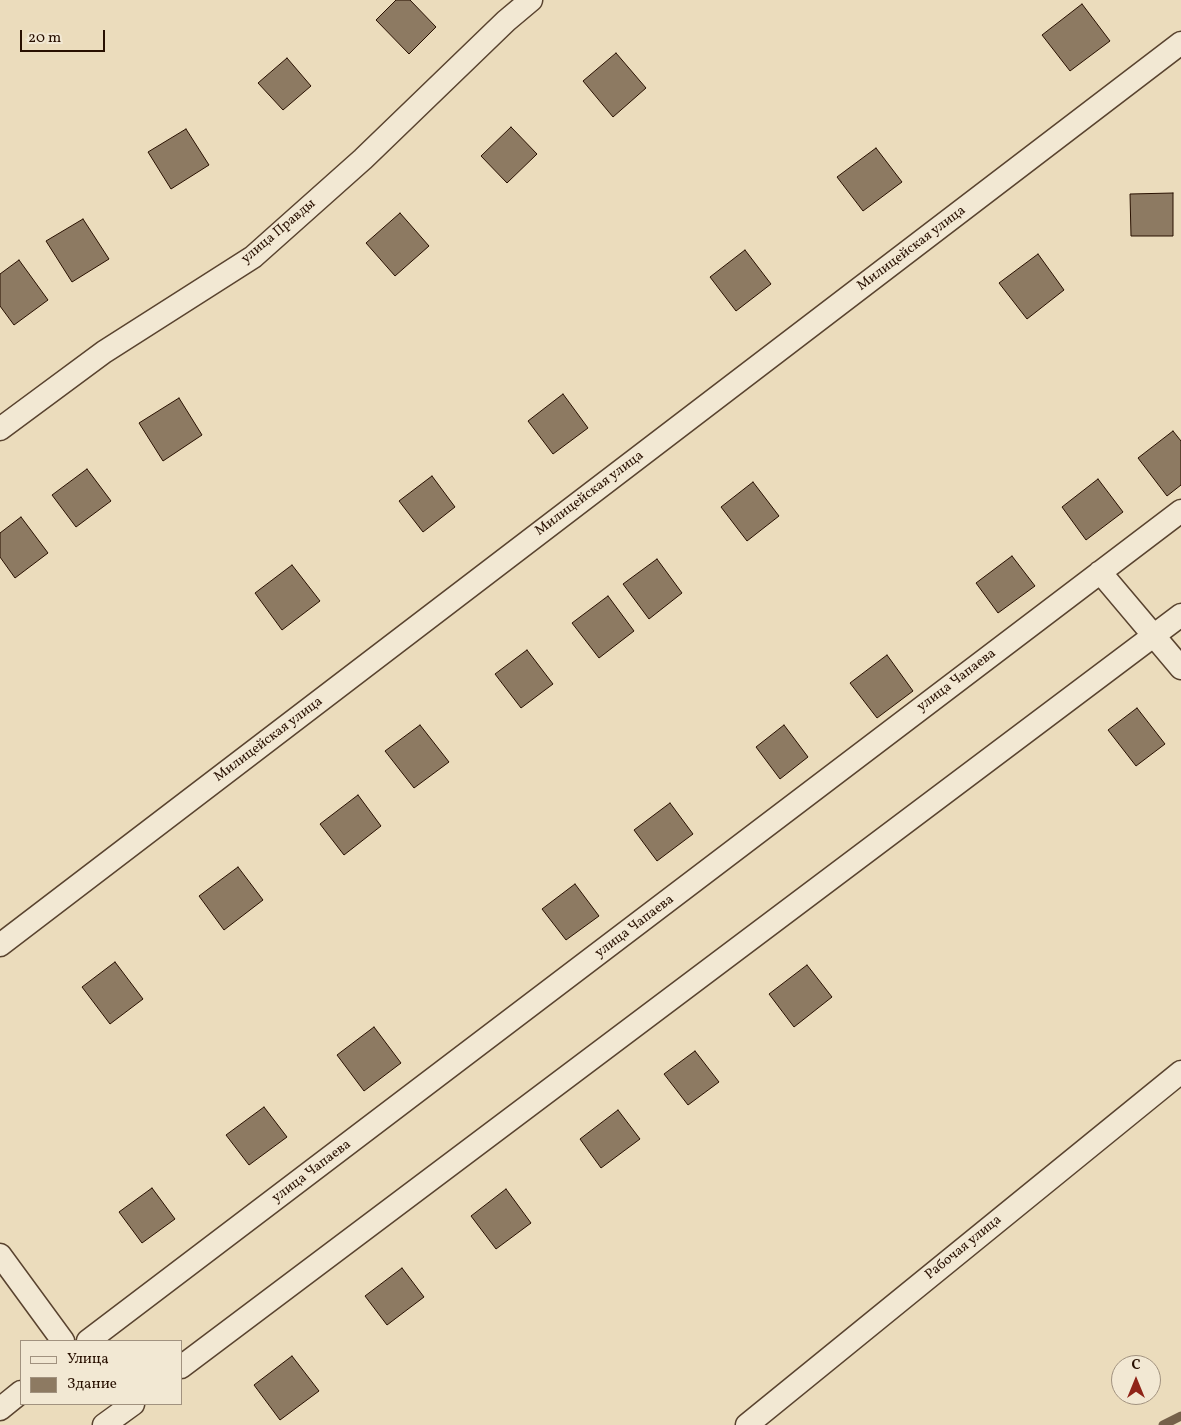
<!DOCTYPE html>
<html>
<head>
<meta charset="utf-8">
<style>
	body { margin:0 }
	#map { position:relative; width:1181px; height:1425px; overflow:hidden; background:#ebdcbc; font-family:Vollkorn,serif }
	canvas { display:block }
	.legend { position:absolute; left:20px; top:1340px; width:162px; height:65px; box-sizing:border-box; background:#f2e8d3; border:1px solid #a1927f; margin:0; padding:6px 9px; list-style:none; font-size:15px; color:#281000 }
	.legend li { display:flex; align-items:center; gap:10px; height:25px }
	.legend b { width:25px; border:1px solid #a1927f }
	.north { position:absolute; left:1111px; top:1355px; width:50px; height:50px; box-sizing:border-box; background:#f2e8d3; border:1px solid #a1927f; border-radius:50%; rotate:0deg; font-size:14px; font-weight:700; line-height:20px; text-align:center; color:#281000 }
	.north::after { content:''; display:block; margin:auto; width:18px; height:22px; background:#8f2418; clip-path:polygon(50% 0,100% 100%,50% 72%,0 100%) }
	.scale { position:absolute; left:20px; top:30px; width:85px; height:22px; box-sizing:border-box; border:2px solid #281000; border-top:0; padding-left:6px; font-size:15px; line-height:18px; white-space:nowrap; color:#281000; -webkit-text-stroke:4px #f2e8d3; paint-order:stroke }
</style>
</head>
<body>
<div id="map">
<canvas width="1181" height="1425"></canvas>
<ul class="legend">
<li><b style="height:6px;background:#f2e8d3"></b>Улица</li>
<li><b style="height:14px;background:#8d7a62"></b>Здание</li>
</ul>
<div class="north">С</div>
<div class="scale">20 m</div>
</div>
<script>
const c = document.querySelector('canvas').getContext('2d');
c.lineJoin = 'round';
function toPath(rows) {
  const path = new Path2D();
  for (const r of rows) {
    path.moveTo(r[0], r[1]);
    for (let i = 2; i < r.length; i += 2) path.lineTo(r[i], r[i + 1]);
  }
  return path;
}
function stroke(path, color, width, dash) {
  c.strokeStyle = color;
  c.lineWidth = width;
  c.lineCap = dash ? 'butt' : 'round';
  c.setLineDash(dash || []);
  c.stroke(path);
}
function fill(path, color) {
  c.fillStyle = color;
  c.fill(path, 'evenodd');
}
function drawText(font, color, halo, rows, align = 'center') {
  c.font = font + ' Vollkorn,serif';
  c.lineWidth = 4.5;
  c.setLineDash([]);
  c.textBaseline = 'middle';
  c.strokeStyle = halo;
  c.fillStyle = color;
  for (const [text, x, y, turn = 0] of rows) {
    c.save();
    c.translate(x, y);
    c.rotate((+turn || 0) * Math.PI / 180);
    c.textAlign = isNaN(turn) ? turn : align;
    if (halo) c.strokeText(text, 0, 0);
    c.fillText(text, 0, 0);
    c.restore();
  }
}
stroke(toPath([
	[1163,1425,1181,1416]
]), '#75614a', 9);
const building = toPath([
	[396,0,410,0,436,27,409,54,376,20,396,0],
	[1082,4,1110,41,1070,71,1042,35,1082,4],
	[616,53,646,88,613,117,583,81,616,53],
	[287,58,311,86,283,110,258,83,287,58],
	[511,127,537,154,507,183,481,156,511,127],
	[186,129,209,165,171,189,148,152,186,129],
	[876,148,902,182,863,211,837,177,876,148],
	[1173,193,1173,236,1131,236,1130,194,1173,193],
	[400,213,429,246,395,276,366,243,400,213],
	[83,219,109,259,72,282,46,241,83,219],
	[745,250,771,284,736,311,710,277,745,250],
	[1038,254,1064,290,1027,319,999,283,1038,254],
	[19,260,48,300,14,325,0,306,0,274,19,260],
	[563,394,588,428,553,454,528,421,563,394],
	[179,398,202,435,163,461,139,423,179,398],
	[1173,431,1181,441,1181,485,1167,496,1138,458,1173,431],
	[87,469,111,501,76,527,52,495,87,469],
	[432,476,455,507,423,532,399,501,432,476],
	[1098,479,1123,512,1086,540,1062,507,1098,479],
	[753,482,779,516,747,541,721,507,753,482],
	[21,517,48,553,15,578,0,557,0,533,21,517],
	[1012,556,1035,586,998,613,976,583,1012,556],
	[657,559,682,593,649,619,623,584,657,559],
	[292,565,320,601,282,630,255,593,292,565],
	[608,596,634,631,599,658,572,623,608,596],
	[527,650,553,684,521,708,495,674,527,650],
	[887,655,913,691,877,718,850,683,887,655],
	[1137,708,1165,744,1136,766,1108,730,1137,708],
	[420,725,449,762,414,788,385,751,420,725],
	[784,725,808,757,780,779,756,747,784,725],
	[358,795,381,826,344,855,320,824,358,795],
	[670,803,693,834,657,861,634,830,670,803],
	[238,867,263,900,224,930,199,896,238,867],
	[575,884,599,916,566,940,542,909,575,884],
	[115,962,143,999,110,1024,82,987,115,962],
	[807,965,832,997,794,1027,769,994,807,965],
	[374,1027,401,1063,364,1091,337,1055,374,1027],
	[695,1051,719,1082,688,1105,664,1074,695,1051],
	[264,1107,287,1137,249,1165,226,1135,264,1107],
	[618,1110,640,1139,601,1168,580,1139,618,1110],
	[152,1188,175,1219,142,1243,119,1212,152,1188],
	[506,1189,531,1223,496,1249,471,1216,506,1189],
	[402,1268,424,1297,387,1325,365,1296,402,1268],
	[292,1356,319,1391,280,1420,254,1385,292,1356]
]);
fill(building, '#8d7a62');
stroke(building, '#281000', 1);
const street = toPath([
	[0,429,104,352,253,257,363,159,506,21,531,0],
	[1100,572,1181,668],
	[0,945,1181,43],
	[0,1255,63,1341],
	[88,1341,1181,511],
	[181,1367,1181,615],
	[0,1409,21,1392],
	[104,1425,133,1404],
	[747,1425,1181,1072]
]);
stroke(street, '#59432f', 25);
stroke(street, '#f2e8d3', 22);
drawText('14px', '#281000', '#f2e8d3', [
	["улица Правды",279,232,-40],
	["Милицейская улица",912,249,-37],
	["Милицейская улица",590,494,-37],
	["улица Чапаева",957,681,-37],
	["Милицейская улица",269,740,-37],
	["улица Чапаева",635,927,-37],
	["улица Чапаева",312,1172,-37],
	["Рабочая улица",964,1248,-39]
]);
</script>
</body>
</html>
